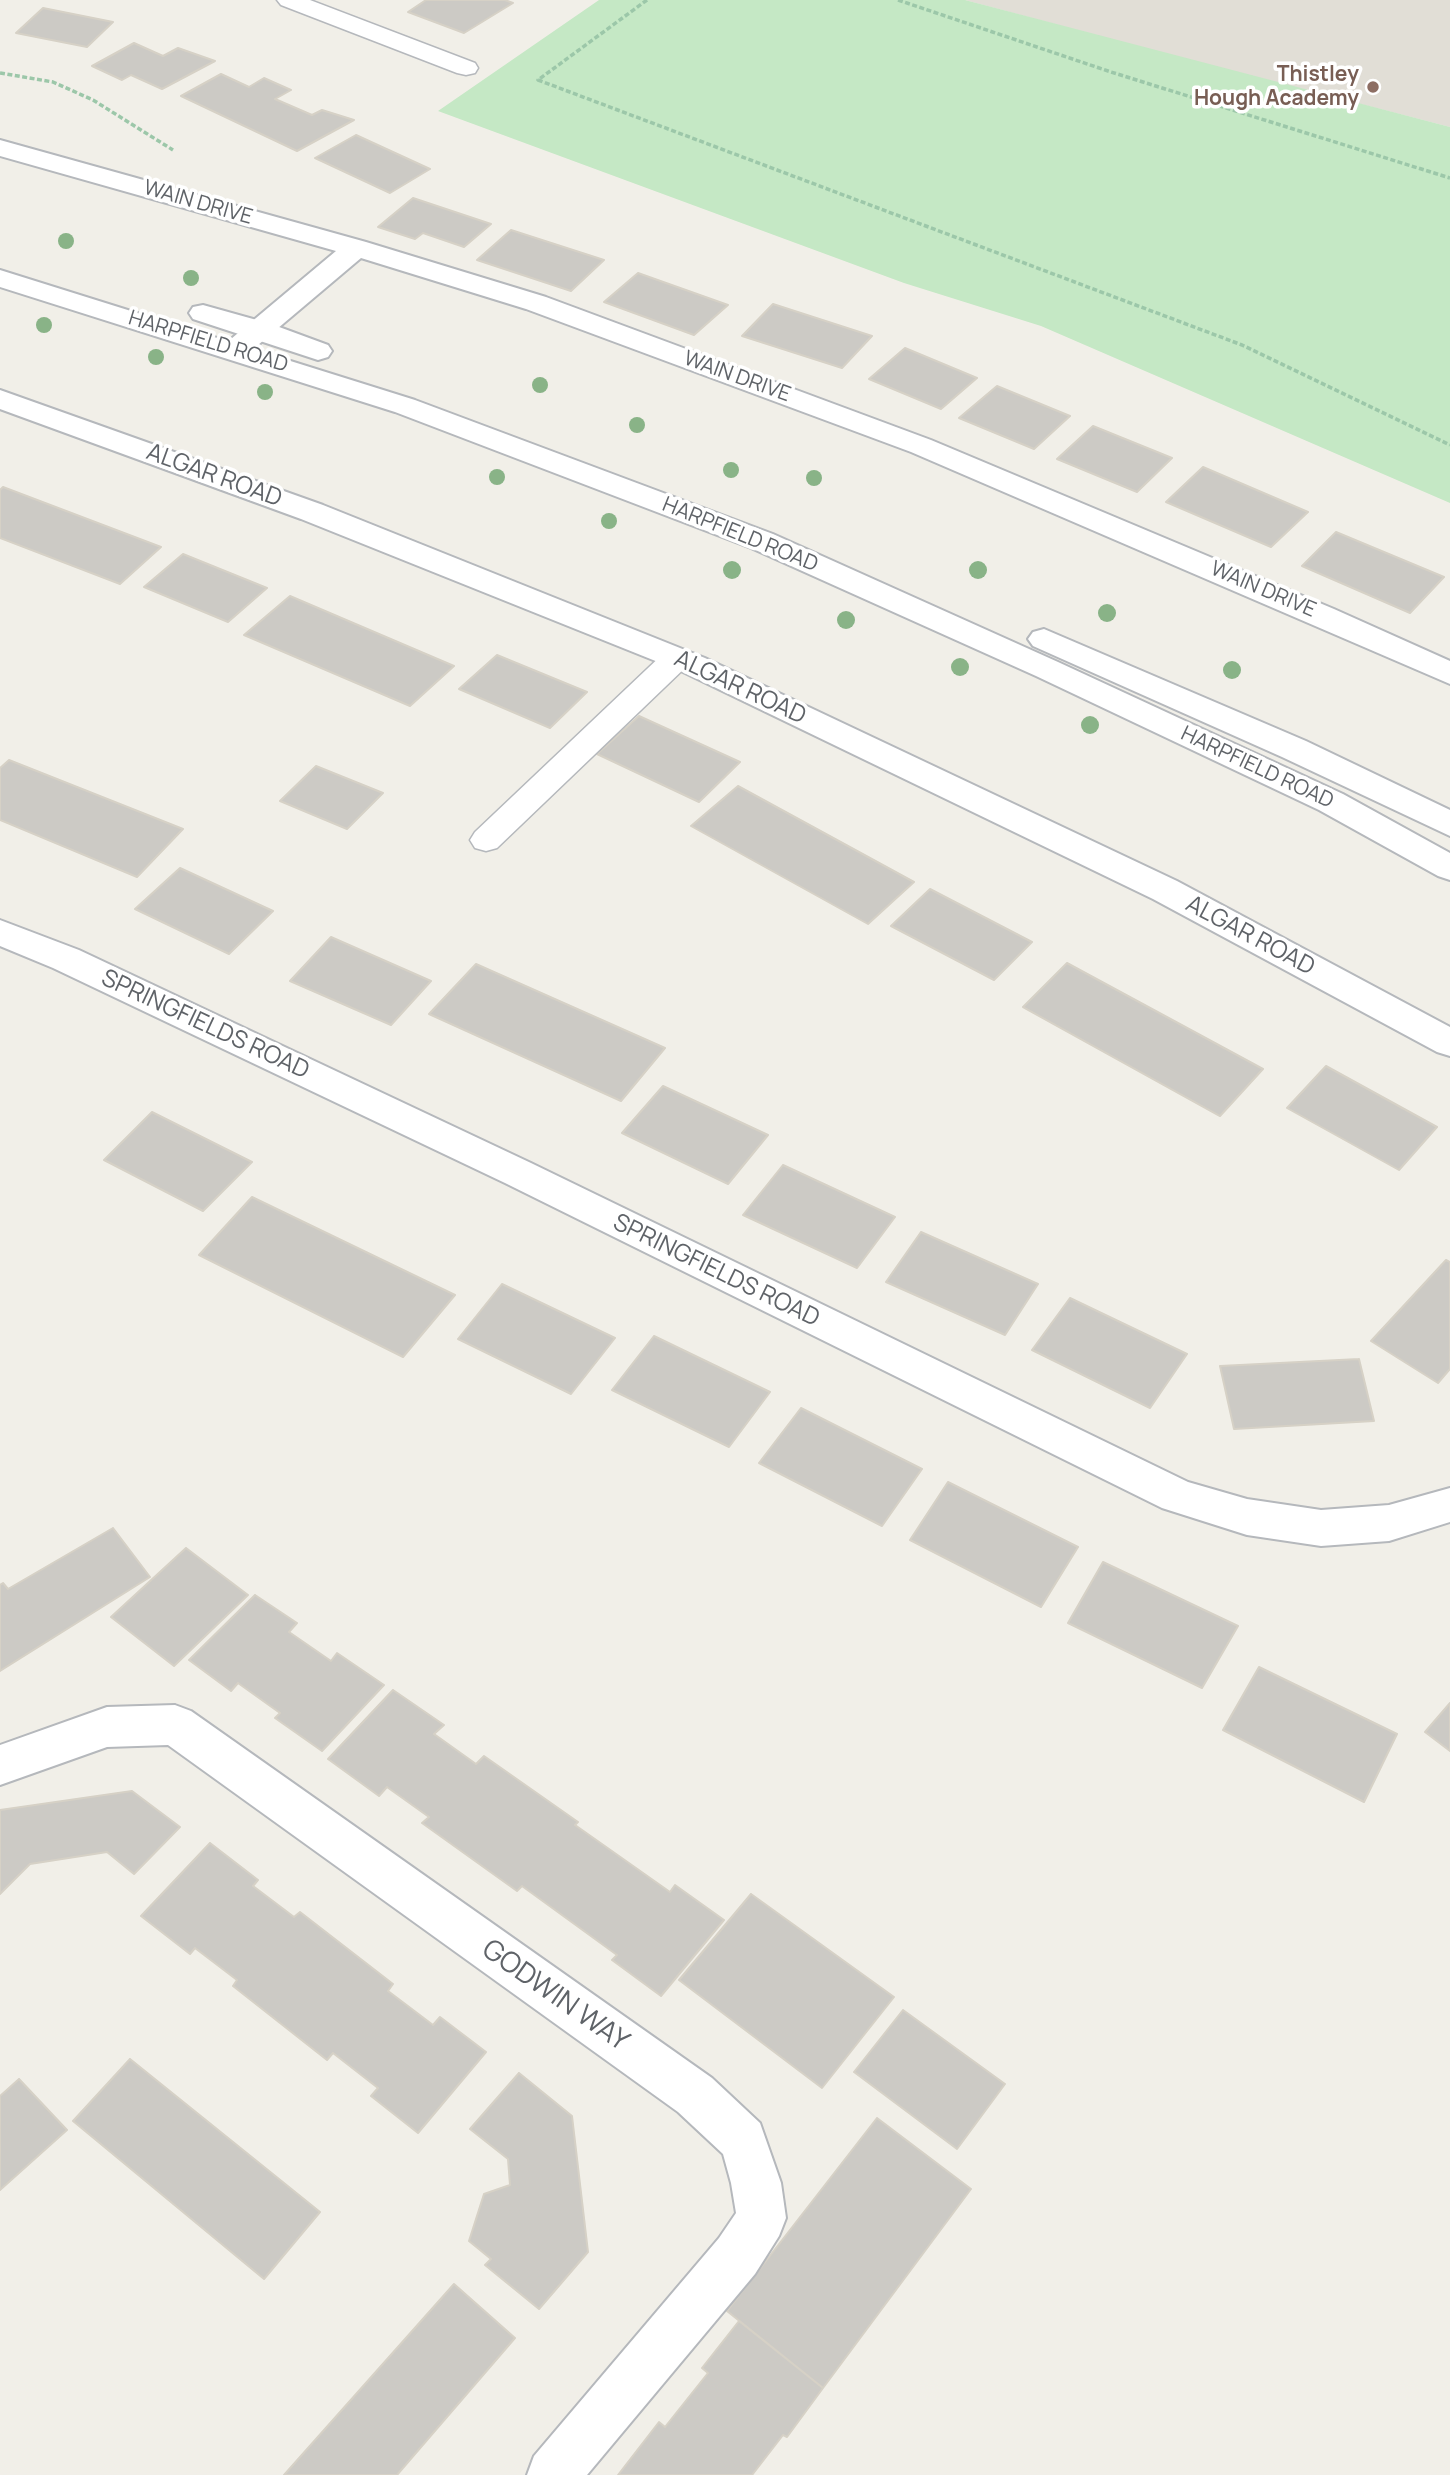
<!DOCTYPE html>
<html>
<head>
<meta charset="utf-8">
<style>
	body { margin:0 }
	canvas { display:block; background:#f1efe8 }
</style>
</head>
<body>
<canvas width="1450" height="2475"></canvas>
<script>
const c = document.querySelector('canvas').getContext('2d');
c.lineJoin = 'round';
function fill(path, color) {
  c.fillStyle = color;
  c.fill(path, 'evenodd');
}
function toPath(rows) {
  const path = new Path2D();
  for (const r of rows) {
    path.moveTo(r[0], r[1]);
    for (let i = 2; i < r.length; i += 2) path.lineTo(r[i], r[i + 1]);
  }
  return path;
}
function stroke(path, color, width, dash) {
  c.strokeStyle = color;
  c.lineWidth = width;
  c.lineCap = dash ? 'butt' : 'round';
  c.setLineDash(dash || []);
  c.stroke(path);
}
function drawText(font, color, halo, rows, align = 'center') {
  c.font = font + ' Manrope,sans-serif';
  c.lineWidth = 7;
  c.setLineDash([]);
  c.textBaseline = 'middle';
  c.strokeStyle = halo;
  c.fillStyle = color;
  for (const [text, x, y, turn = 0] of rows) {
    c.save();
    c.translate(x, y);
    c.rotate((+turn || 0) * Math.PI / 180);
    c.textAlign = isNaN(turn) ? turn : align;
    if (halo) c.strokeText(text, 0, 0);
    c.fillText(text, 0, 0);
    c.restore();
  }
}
fill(toPath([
	[965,0,1450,0,1450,127,1144,48]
]), '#e1ded6');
fill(toPath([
	[599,0,965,0,1450,127,1450,503,1041,326,904,283,438,111]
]), '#c5e8c5');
const building = toPath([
	[426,0,505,0,513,3,464,33,408,12,426,0],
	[43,8,113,22,87,47,16,33,43,8],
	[134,43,163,56,178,48,215,61,162,89,131,75,122,80,92,66,134,43],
	[221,74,249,87,264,78,291,90,275,99,312,115,322,110,354,120,297,151,181,96,221,74],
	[356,135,430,169,390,193,315,158,356,135],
	[413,198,491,224,464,247,423,233,415,239,378,227,413,198],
	[511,230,604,260,571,291,477,260,511,230],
	[638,273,728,305,694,335,604,302,638,273],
	[773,304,872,336,842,368,742,336,773,304],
	[905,348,977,378,941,409,869,379,905,348],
	[997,386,1070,416,1034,449,959,418,997,386],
	[1093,426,1172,458,1137,492,1057,459,1093,426],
	[1203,467,1308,512,1271,547,1166,502,1203,467],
	[3,487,161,547,120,584,0,538,0,490,3,487],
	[1336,532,1444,577,1410,613,1302,566,1336,532],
	[183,554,267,588,228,622,144,587,183,554],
	[290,596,454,666,410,706,244,635,290,596],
	[497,655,587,692,550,728,459,689,497,655],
	[639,716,740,762,699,802,597,754,639,716],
	[9,760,183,829,137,877,0,820,0,768,9,760],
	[316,766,383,793,347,829,280,801,316,766],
	[738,786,914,882,868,924,691,826,738,786],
	[180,868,273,911,229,954,135,909,180,868],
	[930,889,1032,942,994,980,891,926,930,889],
	[331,937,431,981,391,1025,290,981,331,937],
	[1067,963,1263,1069,1220,1116,1023,1007,1067,963],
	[476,964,665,1048,621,1101,429,1014,476,964],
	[1326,1066,1437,1127,1399,1170,1287,1108,1326,1066],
	[663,1086,768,1135,728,1184,622,1133,663,1086],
	[152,1112,252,1162,203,1211,104,1160,152,1112],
	[783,1165,895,1217,857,1268,743,1215,783,1165],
	[252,1197,455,1295,403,1357,199,1255,252,1197],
	[921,1232,1038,1284,1005,1335,886,1282,921,1232],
	[1446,1260,1450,1262,1450,1369,1438,1383,1371,1341,1446,1260],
	[502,1284,615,1338,571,1394,458,1339,502,1284],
	[1070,1298,1187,1354,1150,1408,1032,1350,1070,1298],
	[654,1336,770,1392,729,1447,612,1390,654,1336],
	[1359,1359,1374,1421,1234,1429,1220,1366,1359,1359],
	[801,1408,922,1469,882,1526,759,1463,801,1408],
	[948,1482,1078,1547,1041,1607,910,1540,948,1482],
	[113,1528,150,1577,0,1671,0,1585,3,1583,8,1589,113,1528],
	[186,1548,248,1595,174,1666,111,1617,186,1548],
	[1103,1562,1238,1626,1202,1688,1068,1623,1103,1562],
	[255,1595,297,1623,289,1632,331,1661,337,1653,384,1685,322,1751,275,1718,280,1713,238,1683,231,1691,189,1660,255,1595],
	[1259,1667,1397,1734,1364,1802,1223,1730,1259,1667],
	[393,1690,444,1725,434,1734,476,1764,484,1756,578,1822,575,1825,670,1892,675,1885,724,1920,661,1996,612,1960,617,1955,522,1886,517,1891,422,1823,429,1817,387,1787,379,1796,328,1759,393,1690],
	[1450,1703,1450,1751,1425,1732,1450,1703],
	[132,1791,180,1827,134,1874,107,1852,30,1864,0,1894,0,1810,132,1791],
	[210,1843,258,1880,253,1886,294,1917,300,1912,393,1984,388,1991,433,2025,440,2017,486,2052,418,2133,371,2096,378,2088,333,2053,327,2060,233,1986,237,1980,195,1948,190,1954,141,1916,210,1843],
	[751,1894,894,1997,822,2088,679,1980,751,1894],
	[903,2010,1005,2084,957,2149,854,2072,903,2010],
	[130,2059,320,2212,264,2279,73,2121,130,2059],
	[519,2073,572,2116,588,2252,539,2309,485,2265,491,2259,469,2241,484,2194,510,2185,508,2159,470,2129,519,2073],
	[19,2079,67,2130,0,2190,0,2096,19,2079],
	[877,2118,971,2189,823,2388,727,2311,877,2118],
	[454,2284,515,2338,397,2475,284,2475,454,2284],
	[739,2321,823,2388,787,2437,783,2435,752,2475,618,2475,659,2422,665,2427,708,2373,702,2368,739,2321]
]);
fill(building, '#cccac5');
stroke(building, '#d6d1c6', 2);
const service = toPath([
	[277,0,310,0,475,63,478,68,475,73,466,75,457,73,281,5,277,0],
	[677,648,688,651,692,658,688,665,497,848,486,851,475,848,470,840,475,832,666,651,677,648]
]);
const minor = toPath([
	[0,140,366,242,546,297,931,440,1334,609,1450,661,1450,684,911,452,526,309,361,258,245,356,235,359,225,356,221,350,225,344,336,251,0,156,0,140],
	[0,390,323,505,705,658,1177,881,1450,1027,1450,1056,1437,1052,1153,899,683,672,301,519,0,409,0,390],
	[0,920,79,950,531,1163,1188,1482,1247,1499,1321,1510,1389,1505,1450,1488,1450,1522,1389,1541,1321,1546,1247,1535,1162,1508,505,1183,53,968,0,946,0,920],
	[175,1705,191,1711,712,2078,760,2123,781,2183,786,2218,779,2236,755,2274,587,2475,527,2475,534,2456,719,2238,736,2213,731,2183,723,2154,678,2112,168,1745,107,1747,0,1785,0,1745,107,1707,175,1705]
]);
const tertiary = toPath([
	[0,270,415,400,773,534,1058,662,1343,794,1450,853,1450,880,1438,876,1319,810,1036,676,751,548,395,412,0,287,0,270],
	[203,305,271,324,328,345,332,351,328,357,318,360,193,319,189,313,193,307,203,305],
	[1044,629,1306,741,1450,810,1450,836,1282,757,1033,646,1028,639,1033,632,1044,629]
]);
stroke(service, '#b5b8bc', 3);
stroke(minor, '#b5b8bc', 4);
stroke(tertiary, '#b5b8bc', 4);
stroke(toPath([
	[647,0,538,80,1242,345,1450,445],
	[898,0,1111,72,1450,178],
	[0,73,53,82,93,100,173,150]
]), '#9cc7a9', 3.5, [5, 2.5]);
fill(service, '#fff');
fill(minor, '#fff');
fill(tertiary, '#fff');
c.fillStyle = '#89b387';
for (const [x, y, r] of [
	[66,241,8],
	[191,278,8],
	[44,325,8],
	[156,357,8],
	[540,385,8],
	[265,392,8],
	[637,425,8],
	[731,470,8],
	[497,477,8],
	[814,478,8],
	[609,521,8],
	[732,570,9],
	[978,570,9],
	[1107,613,9],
	[846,620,9],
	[960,667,9],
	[1232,670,9],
	[1090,725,9]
]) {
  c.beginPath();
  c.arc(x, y, r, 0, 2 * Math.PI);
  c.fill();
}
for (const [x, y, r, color] of [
	[1373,87,7,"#8d6e63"]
]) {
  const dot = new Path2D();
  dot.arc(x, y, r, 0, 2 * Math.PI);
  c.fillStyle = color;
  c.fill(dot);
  stroke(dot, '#fff', 2.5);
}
drawText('bold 21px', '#785e54', '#fff', [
	["Thistley",1359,75],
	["Hough Academy",1359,99]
], 'right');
drawText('21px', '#5f6368', '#fff', [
	["WAIN DRIVE",198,203,16],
	["HARPFIELD ROAD",208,342,17],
	["WAIN DRIVE",737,377,20],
	["HARPFIELD ROAD",740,535,22],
	["WAIN DRIVE",1263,590,23],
	["HARPFIELD ROAD",1257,768,25]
]);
drawText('24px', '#5f6368', '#fff', [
	["ALGAR ROAD",214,476,20],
	["ALGAR ROAD",740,688,25],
	["ALGAR ROAD",1250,936,28],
	["SPRINGFIELDS ROAD",205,1025,25],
	["SPRINGFIELDS ROAD",716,1271,26]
]);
drawText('28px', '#5f6368', '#fff', [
	["GODWIN WAY",555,1996,35]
]);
</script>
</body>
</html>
